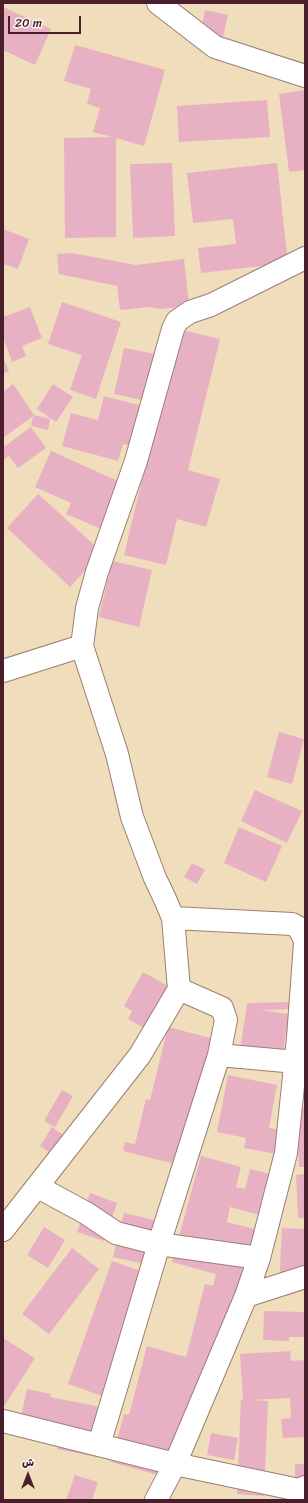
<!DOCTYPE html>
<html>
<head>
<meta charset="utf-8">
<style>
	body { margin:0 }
	#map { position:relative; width:308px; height:1503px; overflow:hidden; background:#efddbb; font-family:Sriracha,"Playpen Sans Arabic",sans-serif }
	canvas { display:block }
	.frame { position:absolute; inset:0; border:4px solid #4a1f2b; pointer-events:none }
	.north { position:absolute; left:8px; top:1455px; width:40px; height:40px; -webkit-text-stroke:3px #f6f6f2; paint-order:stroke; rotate:0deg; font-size:11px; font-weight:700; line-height:16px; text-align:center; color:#4a1f2b }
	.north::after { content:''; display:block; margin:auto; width:14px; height:18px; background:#4a1f2b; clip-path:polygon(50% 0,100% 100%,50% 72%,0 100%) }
	.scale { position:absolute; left:8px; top:16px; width:73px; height:18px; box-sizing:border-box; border:2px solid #4a1f2b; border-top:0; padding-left:5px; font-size:12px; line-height:14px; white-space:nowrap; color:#4a1f2b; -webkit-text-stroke:3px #f6f6f2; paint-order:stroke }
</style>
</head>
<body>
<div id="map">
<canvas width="308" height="1503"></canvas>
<div class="frame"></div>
<div class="north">ش</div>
<div class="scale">20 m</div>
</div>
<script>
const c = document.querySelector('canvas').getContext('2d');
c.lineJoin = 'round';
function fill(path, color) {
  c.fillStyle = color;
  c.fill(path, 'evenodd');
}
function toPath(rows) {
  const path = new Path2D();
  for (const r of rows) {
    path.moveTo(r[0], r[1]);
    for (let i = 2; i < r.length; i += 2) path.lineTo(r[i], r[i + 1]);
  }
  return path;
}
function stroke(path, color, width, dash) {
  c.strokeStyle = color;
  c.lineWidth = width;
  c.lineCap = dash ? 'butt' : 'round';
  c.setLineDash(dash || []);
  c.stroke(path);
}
fill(toPath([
	[3,7,51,29,35,65,3,50],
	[205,10,228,15,223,37,200,33],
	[75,45,165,70,144,146,116,138,116,237,65,238,64,138,112,137,93,132,100,108,87,104,91,89,64,81],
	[305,90,305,170,289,172,279,94],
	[267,100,270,137,179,142,177,106],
	[172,163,175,236,133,238,130,164],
	[277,163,288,263,201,273,198,248,236,244,233,219,193,223,187,173],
	[3,229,29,239,18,269,3,264],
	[72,253,136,265,184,259,189,306,160,309,149,307,120,310,117,286,59,274,57,254],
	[62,302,121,322,96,399,70,390,82,355,48,344],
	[30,307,42,338,22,346,26,356,12,362,3,337,3,317],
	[178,329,220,339,188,470,220,479,206,527,177,519,166,565,124,555],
	[124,348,161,355,156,382,146,380,142,400,114,394],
	[3,357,9,371,3,374],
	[13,384,34,415,50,419,48,430,31,426,33,416,3,438,3,392],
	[53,384,73,397,56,422,37,409],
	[104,396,142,406,131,446,123,444,118,461,62,446,71,413,98,420],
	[31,427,46,448,18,468,9,456,3,460,3,443,5,446],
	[51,451,127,485,106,531,66,514,71,503,35,487],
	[38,494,102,552,70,587,7,528],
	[112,561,152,570,139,627,99,617],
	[279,732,304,739,292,784,267,777],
	[255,790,302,811,287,843,241,821],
	[239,827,282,846,266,882,224,863],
	[192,863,205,870,197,884,184,877],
	[143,972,175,990,151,1032,128,1019,132,1011,124,1006],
	[294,1002,294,1009,260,1010,289,1014,282,1058,240,1052,247,1003],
	[168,1027,218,1040,187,1167,123,1151,125,1142,135,1144,146,1099,150,1100],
	[228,1075,277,1085,269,1128,280,1130,276,1154,244,1148,246,1138,217,1132],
	[62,1090,73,1096,55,1127,44,1121],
	[305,1108,305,1167,299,1167,296,1109],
	[52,1127,79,1146,66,1163,40,1146],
	[201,1156,241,1167,236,1187,245,1189,250,1169,278,1176,267,1217,230,1207,227,1222,266,1232,255,1273,243,1269,239,1286,237,1286,197,1436,169,1478,111,1462,124,1414,129,1415,147,1346,186,1357,205,1284,213,1286,216,1274,172,1262],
	[305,1174,305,1218,298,1218,296,1175],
	[90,1193,117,1203,104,1241,77,1232],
	[124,1213,163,1222,153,1266,113,1257],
	[44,1227,65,1240,48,1268,27,1255],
	[282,1228,305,1229,305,1290,279,1289],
	[72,1248,99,1269,49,1334,22,1314],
	[112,1261,153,1275,108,1398,68,1384],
	[264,1311,305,1312,305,1337,289,1337,289,1341,263,1340],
	[3,1338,35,1358,5,1405,3,1404],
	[290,1351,291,1361,305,1360,305,1437,283,1438,281,1419,291,1418,290,1398,251,1400,268,1401,264,1496,237,1494,241,1400,243,1400,240,1354],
	[27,1389,51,1394,50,1397,106,1408,96,1457,57,1449,61,1428,17,1436],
	[211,1433,238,1438,234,1460,207,1455],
	[295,1464,305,1464,305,1485,295,1484],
	[75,1475,98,1482,92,1500,66,1500]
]), '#e8b1c3');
const minor = toPath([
	[158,3,215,47,305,76],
	[82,646,87,608,97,572,136,461,173,329,177,321,190,312,211,305,305,258],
	[3,671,82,646,117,754,132,817,155,878,165,899,173,918],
	[219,1055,296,1062],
	[38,1187,86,1213,116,1233,159,1244,259,1258],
	[3,1230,140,1055,179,989,173,918,292,924,298,927,305,940],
	[246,1296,305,1277],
	[3,1421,175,1464,299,1490,305,1487],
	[99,1445,159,1244,219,1055,226,1020,222,1008,179,989],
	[156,1500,175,1464,246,1296,259,1258,286,1153,298,1038,305,943]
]);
stroke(minor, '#9c7e73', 24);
stroke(minor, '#fff', 22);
</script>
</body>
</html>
